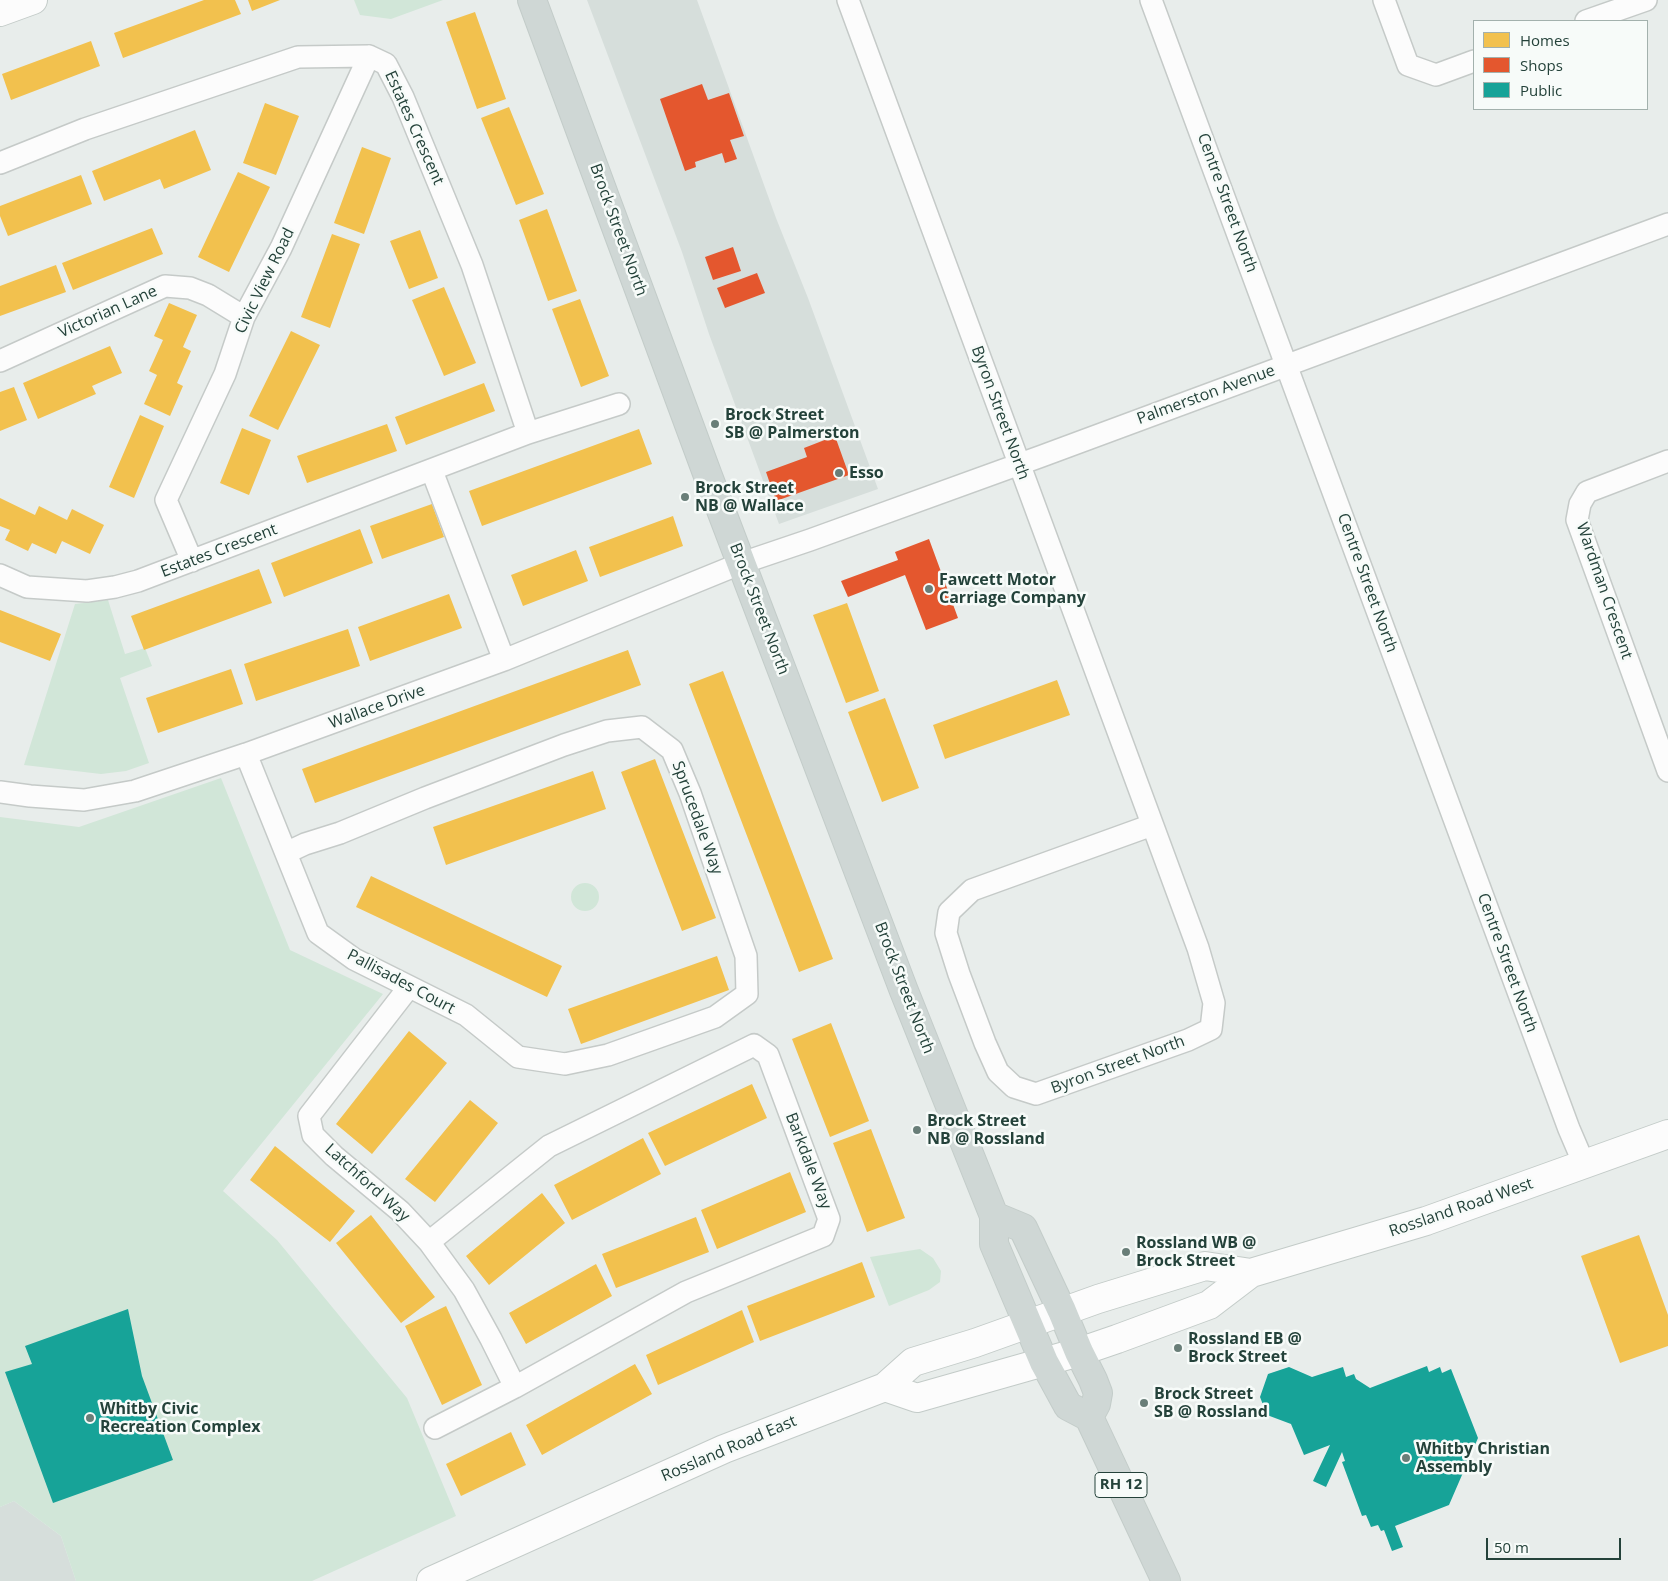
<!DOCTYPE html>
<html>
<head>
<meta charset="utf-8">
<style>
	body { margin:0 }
	#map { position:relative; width:1668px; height:1581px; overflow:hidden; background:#e8edeb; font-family:"Open Sans",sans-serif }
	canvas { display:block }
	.legend { position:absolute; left:1473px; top:20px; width:175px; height:90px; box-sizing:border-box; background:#f7fbf9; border:1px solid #a3b1ad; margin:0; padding:6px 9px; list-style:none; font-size:15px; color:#24423a }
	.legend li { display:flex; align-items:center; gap:10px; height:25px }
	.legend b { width:25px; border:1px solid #a3b1ad }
	.scale { position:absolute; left:1486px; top:1538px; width:135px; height:22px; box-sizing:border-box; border:2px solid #24423a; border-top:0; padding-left:6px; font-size:15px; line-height:18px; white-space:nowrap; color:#24423a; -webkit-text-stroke:4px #f7fbf9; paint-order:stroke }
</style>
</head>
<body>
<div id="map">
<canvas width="1668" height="1581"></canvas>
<ul class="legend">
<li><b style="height:14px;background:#f2c14e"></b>Homes</li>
<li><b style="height:14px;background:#e4572e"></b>Shops</li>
<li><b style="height:14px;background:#17a398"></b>Public</li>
</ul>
<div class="scale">50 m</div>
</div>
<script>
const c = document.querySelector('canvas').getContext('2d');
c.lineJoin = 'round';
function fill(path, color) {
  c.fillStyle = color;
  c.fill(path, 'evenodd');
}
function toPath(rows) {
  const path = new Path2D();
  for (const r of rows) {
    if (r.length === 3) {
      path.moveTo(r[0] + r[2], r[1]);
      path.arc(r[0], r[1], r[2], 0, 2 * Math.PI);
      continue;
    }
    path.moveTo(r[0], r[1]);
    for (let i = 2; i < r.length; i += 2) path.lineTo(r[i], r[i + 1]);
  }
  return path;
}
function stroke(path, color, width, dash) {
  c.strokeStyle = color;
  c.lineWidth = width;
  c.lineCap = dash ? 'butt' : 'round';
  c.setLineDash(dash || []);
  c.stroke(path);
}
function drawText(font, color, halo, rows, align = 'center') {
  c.font = font + ' "Open Sans",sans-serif';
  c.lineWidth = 5;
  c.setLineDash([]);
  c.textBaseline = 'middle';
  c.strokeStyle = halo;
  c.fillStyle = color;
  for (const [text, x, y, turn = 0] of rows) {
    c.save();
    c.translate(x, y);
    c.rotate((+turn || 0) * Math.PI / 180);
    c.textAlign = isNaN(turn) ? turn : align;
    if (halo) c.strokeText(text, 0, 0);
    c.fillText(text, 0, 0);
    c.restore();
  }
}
fill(toPath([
	[587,0,697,0,776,218,808,298,878,489,779,524,709,334,682,252],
	[14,1501,61,1536,76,1581,0,1581,0,1507]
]), '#d6dedb');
fill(toPath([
	[354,0,443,0,391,19,360,15],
	[108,600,125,654,145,648,152,666,120,678,149,763,126,771,101,774,24,765,75,604],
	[221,778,290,950,383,994,223,1191,277,1240,407,1398,456,1516,312,1581,76,1581,61,1536,14,1501,0,1507,0,817,79,827],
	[585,897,14],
	[920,1249,933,1258,941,1271,940,1282,929,1290,889,1306,870,1257]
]), '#d1e6d8');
fill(toPath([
	[204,0,235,0,241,14,123,58,114,33],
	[248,0,280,0,252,11],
	[475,12,506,99,477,109,446,22],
	[91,41,100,66,11,100,2,74],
	[265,103,299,116,276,175,243,163],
	[509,107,544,194,516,205,481,118],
	[195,130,211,170,164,189,160,179,104,201,92,171],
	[362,147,391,158,364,234,334,223],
	[238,172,270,187,229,272,198,257],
	[81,175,92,204,8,236,0,216,0,206],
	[547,209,577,291,548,301,519,220],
	[152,228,163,254,73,290,62,263],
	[420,230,438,278,409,289,390,241],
	[332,234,360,244,330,328,301,317],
	[56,265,66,292,0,316,0,286],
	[444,287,476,363,444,376,412,300],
	[580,299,609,376,581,387,552,309],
	[169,303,197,315,183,347,191,351,177,383,183,386,170,416,144,404,157,375,149,371,163,340,154,336],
	[291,331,320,345,278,430,249,416],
	[110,346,122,373,92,386,96,394,38,419,23,383],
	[484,383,495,411,406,445,395,417],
	[14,387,27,420,0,431,0,392],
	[140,415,164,426,134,498,109,487],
	[387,424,397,451,307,483,297,456],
	[242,428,271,440,249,495,220,483],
	[639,429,652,464,482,526,469,491],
	[0,498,35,515,39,506,67,520,72,509,104,525,90,554,62,541,56,554,32,543,28,551,5,540,10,530,0,526],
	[432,504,444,537,382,559,370,526],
	[673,516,683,546,600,577,589,547],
	[360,529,373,563,284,597,271,563],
	[576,550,588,581,523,606,511,575],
	[259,569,272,603,144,650,131,616],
	[449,594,462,628,370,661,358,627],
	[847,603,879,691,846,703,813,615],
	[0,610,61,634,50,661,0,642],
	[348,629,360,666,256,701,244,664],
	[628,650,641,685,315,803,302,769],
	[231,669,243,704,158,733,146,698],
	[723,671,833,959,799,972,689,684],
	[1057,680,1070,715,945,759,933,725],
	[885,698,919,788,882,802,848,712],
	[655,759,716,918,682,931,621,772],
	[593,771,606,809,446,865,433,827],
	[371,876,562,966,547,997,356,907],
	[717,956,729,990,581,1044,568,1009],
	[831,1023,869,1121,830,1137,792,1039],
	[409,1031,447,1063,372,1154,336,1124],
	[752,1084,767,1118,665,1166,648,1133],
	[470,1100,498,1123,435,1202,405,1179],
	[871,1129,905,1218,867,1232,833,1143],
	[643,1138,661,1174,572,1220,554,1185],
	[275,1146,355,1211,330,1242,250,1180],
	[790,1172,806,1212,717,1249,701,1210],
	[542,1193,565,1223,489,1285,466,1256],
	[371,1215,435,1297,401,1323,336,1243],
	[696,1217,709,1252,616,1288,602,1254],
	[1639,1235,1668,1315,1668,1346,1620,1363,1581,1256],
	[862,1262,875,1297,760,1341,747,1306],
	[596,1264,612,1296,526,1344,509,1313],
	[446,1306,482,1385,442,1405,405,1326],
	[742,1310,754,1342,658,1385,646,1355],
	[635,1364,652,1394,542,1455,526,1425],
	[511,1432,526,1465,461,1496,446,1464]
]), '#f2c14e');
fill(toPath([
	[702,84,708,100,729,93,744,136,730,140,737,159,725,163,722,153,695,162,696,167,685,171,660,99],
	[733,247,741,271,713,280,705,257],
	[757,273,765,293,725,308,717,288],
	[835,436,849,475,776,501,766,472,807,457,804,448],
	[929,539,958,618,926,630,905,575,848,597,841,581,898,560,895,552]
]), '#e4572e');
fill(toPath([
	[128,1309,142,1376,173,1460,53,1503,5,1372,32,1364,25,1346],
	[1427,1366,1429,1372,1440,1367,1442,1373,1451,1369,1478,1438,1449,1505,1395,1526,1403,1547,1392,1551,1384,1530,1381,1531,1378,1525,1371,1527,1366,1515,1362,1516,1342,1462,1345,1461,1342,1452,1326,1487,1313,1481,1330,1445,1304,1455,1291,1424,1267,1415,1260,1397,1268,1374,1289,1367,1312,1377,1343,1367,1346,1377,1354,1374,1356,1379,1370,1388]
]), '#17a398');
const street = toPath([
	[848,0,1198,948,1214,1003,1211,1029,1188,1040,1036,1094,1014,1087,998,1072,985,1043,959,974,946,933,949,912,972,890,1152,825],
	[1151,0,1569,1129,1584,1164],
	[1384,0,1408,65,1436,75,1474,61],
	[1586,21,1646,0],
	[0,163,85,129,298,57,369,56,386,64,403,97,472,265,528,433],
	[0,361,165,286,190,288,208,295,244,317],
	[1668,461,1587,492,1580,504,1577,520,1668,771],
	[432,471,504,660],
	[192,561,166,500,225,374,244,317,281,248,369,56],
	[0,575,27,587,87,591,115,587,138,581,528,433,619,404],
	[246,754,318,933,354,959,466,1015,518,1057,565,1064,608,1055,715,1017,747,994,746,956,690,793,672,750,642,727,607,731,564,745,425,798,340,833,305,844,286,853],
	[0,792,30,796,84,800,135,791,246,754,504,660,742,563,810,540,1042,456,1668,224],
	[409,987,309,1116,313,1135,334,1156,400,1211,429,1242,464,1290,491,1339,515,1387],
	[429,1242,549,1146,754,1045,768,1055,829,1219,823,1236,686,1292,515,1387,435,1428]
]);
const secondary = toPath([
	[0,12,33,0],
	[885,1387,917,1398,1079,1352,1117,1339,1209,1305,1251,1273,1426,1221,1668,1134],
	[431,1581,724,1449,885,1387,913,1362,975,1343,1098,1299,1205,1266,1251,1273]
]);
const primary = toPath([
	[532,0,708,476,904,991,994,1216,994,1244,1044,1362,1068,1406,1089,1417,1166,1581],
	[994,1216,1023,1228,1062,1311,1079,1352,1093,1380,1098,1393,1096,1404,1089,1417]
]);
stroke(street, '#c5cac8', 24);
stroke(secondary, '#c3cbc8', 30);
stroke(primary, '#c3ccc9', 30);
stroke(street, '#fcfcfc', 21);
stroke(secondary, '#fcfcfc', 28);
stroke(primary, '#cfd7d5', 28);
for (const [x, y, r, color] of [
	[715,424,5,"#697e78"],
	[839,473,5,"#697e78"],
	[685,497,5,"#697e78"],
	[929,589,5,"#697e78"],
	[917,1130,5,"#697e78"],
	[1126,1252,5,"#697e78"],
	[1178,1348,5,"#697e78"],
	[1144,1403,5,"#697e78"],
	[90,1418,5,"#697e78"],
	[1406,1458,5,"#697e78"]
]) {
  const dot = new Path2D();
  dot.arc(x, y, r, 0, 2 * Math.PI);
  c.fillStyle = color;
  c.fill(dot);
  stroke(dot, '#f7fbf9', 2);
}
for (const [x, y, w] of [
	[1121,1485,52]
]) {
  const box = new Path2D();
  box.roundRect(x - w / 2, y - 12.5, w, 25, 4);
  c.fillStyle = '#f7fbf9';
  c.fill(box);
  stroke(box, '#24423a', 1);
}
drawText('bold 15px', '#24423a', null, [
	["RH 12",1121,1485]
]);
drawText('16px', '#24423a', '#f7fbf9', [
	["Estates Crescent",414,128,66],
	["Centre Street North",1227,203,70],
	["Brock Street North",618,230,70],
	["Civic View Road",265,281,-64],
	["Victorian Lane",108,312,-24],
	["Palmerston Avenue",1206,395,-20],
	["Byron Street North",1000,413,70],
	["Estates Crescent",219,551,-21],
	["Centre Street North",1367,583,70],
	["Wardman Crescent",1604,591,71],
	["Brock Street North",759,609,69],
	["Wallace Drive",377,707,-20],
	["Sprucedale Way",697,818,70],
	["Centre Street North",1507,963,70],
	["Pallisades Court",401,982,28],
	["Brock Street North",904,988,69],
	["Byron Street North",1118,1065,-20],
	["Barkdale Way",808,1161,69],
	["Latchford Way",367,1183,42],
	["Rossland Road West",1461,1208,-19],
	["Rossland Road East",729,1449,-23]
]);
drawText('bold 16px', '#24423a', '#f7fbf9', [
	["Brock Street",725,415],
	["SB @ Palmerston",725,433],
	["Esso",849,473],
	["Brock Street",695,488],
	["NB @ Wallace",695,506],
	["Fawcett Motor",939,580],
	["Carriage Company",939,598],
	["Brock Street",927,1121],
	["NB @ Rossland",927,1139],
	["Rossland WB @",1136,1243],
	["Brock Street",1136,1261],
	["Rossland EB @",1188,1339],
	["Brock Street",1188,1357],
	["Brock Street",1154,1394],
	["SB @ Rossland",1154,1412],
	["Whitby Civic",100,1409],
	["Recreation Complex",100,1427],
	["Whitby Christian",1416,1449],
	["Assembly",1416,1467]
], 'left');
</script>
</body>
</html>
